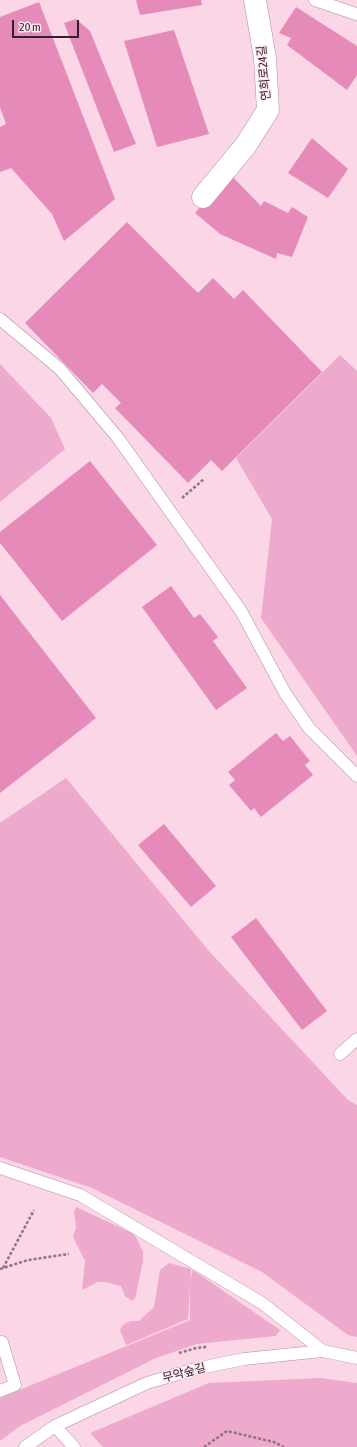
<!DOCTYPE html>
<html>
<head>
<meta charset="utf-8">
<style>
	body { margin:0 }
	#map { position:relative; width:357px; height:1447px; overflow:hidden; background:#fad6e7; font-family:"Asap Condensed",sans-serif }
	canvas { display:block }
	.scale { position:absolute; left:12px; top:20px; width:67px; height:18px; box-sizing:border-box; border:2px solid #2f2329; border-top:0; padding-left:5px; font-size:12px; line-height:14px; white-space:nowrap; color:#2f2329; -webkit-text-stroke:3px #fee8f2; paint-order:stroke }
</style>
</head>
<body>
<div id="map">
<canvas width="357" height="1447"></canvas>
<div class="scale">20 m</div>
</div>
<script>
const c = document.querySelector('canvas').getContext('2d');
c.lineJoin = 'round';
function fill(path, color) {
  c.fillStyle = color;
  c.fill(path, 'evenodd');
}
function toPath(rows) {
  const path = new Path2D();
  for (const r of rows) {
    path.moveTo(r[0], r[1]);
    for (let i = 2; i < r.length; i += 2) path.lineTo(r[i], r[i + 1]);
  }
  return path;
}
function stroke(path, color, width, dash) {
  c.strokeStyle = color;
  c.lineWidth = width;
  c.lineCap = dash ? 'butt' : 'round';
  c.setLineDash(dash || []);
  c.stroke(path);
}
function drawText(font, color, halo, rows, align = 'center') {
  c.font = font + ' "Asap Condensed","Noto Sans KR",sans-serif';
  c.lineWidth = 3;
  c.setLineDash([]);
  c.textBaseline = 'middle';
  c.strokeStyle = halo;
  c.fillStyle = color;
  for (const [text, x, y, turn = 0] of rows) {
    c.save();
    c.translate(x, y);
    c.rotate((+turn || 0) * Math.PI / 180);
    c.textAlign = isNaN(turn) ? turn : align;
    if (halo) c.strokeText(text, 0, 0);
    c.fillText(text, 0, 0);
    c.restore();
  }
}
fill(toPath([
	[340,355,357,371,357,756,261,618,272,519,236,458],
	[0,364,51,418,65,449,0,502],
	[66,778,209,951,348,1100,357,1105,357,1337,348,1335,262,1272,92,1188,0,1157,0,823],
	[76,1207,132,1233,137,1239,143,1252,143,1261,135,1299,132,1301,125,1296,121,1286,106,1282,98,1282,82,1290,85,1261,73,1237,76,1228,74,1211],
	[169,1263,191,1269,188,1319,126,1345,120,1330,124,1324,131,1321,139,1321,154,1307,160,1270],
	[193,1270,280,1330,276,1336,197,1344,156,1358,20,1426,0,1441,0,1398,190,1320,190,1280],
	[321,1378,357,1383,357,1447,103,1447,90,1433,209,1383]
]), '#eac');
fill(toPath([
	[136,0,201,0,202,5,140,15],
	[39,2,115,199,64,241,52,214,11,168,0,172,0,127,6,124,0,107,0,17],
	[296,7,357,46,357,75,347,90,287,45,291,38,279,33],
	[76,19,90,31,136,144,114,152,64,23],
	[174,30,209,134,157,147,124,41],
	[312,138,348,169,328,198,288,173],
	[228,172,261,206,264,201,288,213,292,207,308,217,292,257,277,253,276,259,220,234,195,213],
	[127,222,198,293,213,278,234,299,243,290,322,372,222,471,211,460,188,483,115,408,121,403,102,384,93,393,25,323],
	[90,461,157,545,62,621,0,543,0,532],
	[171,586,194,618,200,614,218,637,213,641,247,688,216,710,142,607],
	[0,595,96,718,0,793],
	[276,733,283,741,290,736,310,761,305,765,313,775,261,817,254,808,251,811,229,785,235,780,228,772],
	[164,824,216,886,191,907,138,845],
	[256,918,327,1011,302,1030,231,937]
]), '#e68aba');
const service = toPath([
	[315,0,356,14],
	[0,319,60,369,118,438,241,611,285,693,309,728,357,776],
	[340,1054,357,1039],
	[0,1168,80,1195,262,1303,323,1351],
	[0,1391,15,1385,2,1342],
	[55,1426,74,1447],
	[25,1447,55,1426,147,1383,195,1369,244,1359,323,1351,357,1358]
]);
const minor = toPath([
	[203,197,246,145,268,110,265,58,255,0]
]);
stroke(service, '#ae8d9d', 13);
stroke(minor, '#ae8d9d', 23);
stroke(toPath([
	[182,498,204,479],
	[3,1268,34,1210],
	[0,1269,28,1260,69,1254],
	[179,1353,196,1348,207,1347],
	[204,1447,227,1431,274,1442,284,1447]
]), '#8c7580', 2.5, [3, 2]);
stroke(service, '#fff', 12);
stroke(minor, '#fff', 22);
drawText('12px', '#2f2329', '#fee8f2', [
	["연희로24길",264,73,-95],
	["무악숲길",184,1373,-15]
]);
</script>
</body>
</html>
